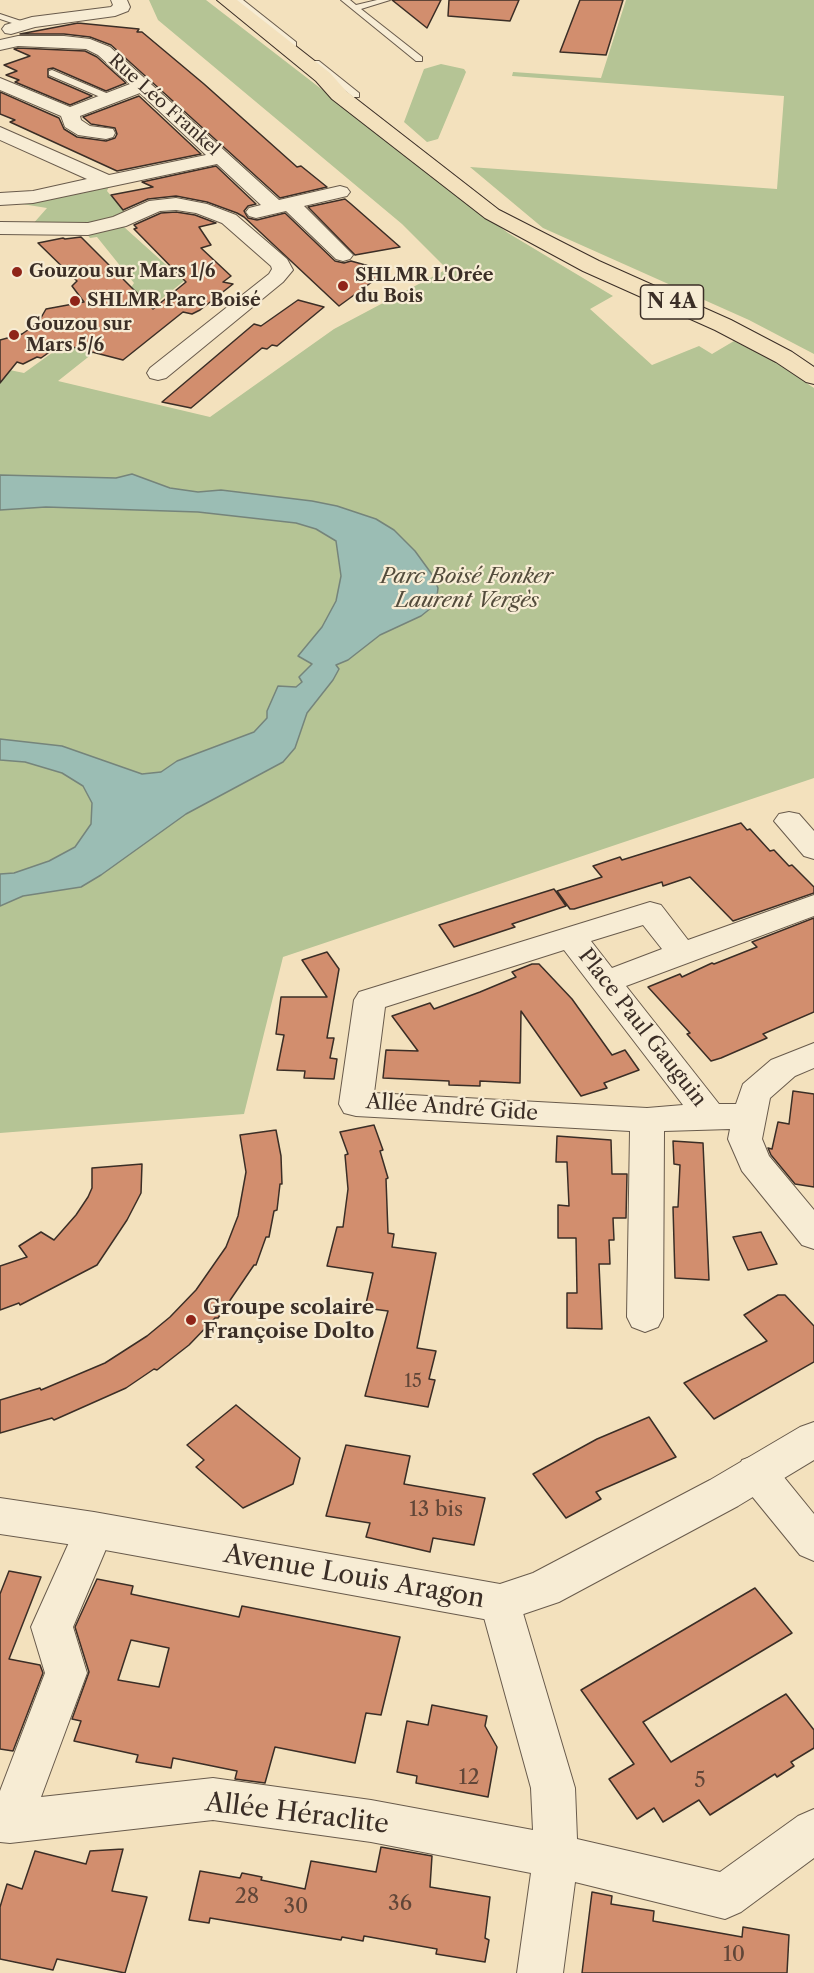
<!DOCTYPE html>
<html>
<head>
<meta charset="utf-8">
<style>
	body { margin:0 }
	canvas { display:block; background:#f3e1bd }
</style>
</head>
<body>
<canvas width="814" height="1973"></canvas>
<script>
const c = document.querySelector('canvas').getContext('2d');
c.lineJoin = 'round';
function fill(path, color) {
  c.fillStyle = color;
  c.fill(path, 'evenodd');
}
function toPath(rows) {
  const path = new Path2D();
  for (const r of rows) {
    path.moveTo(r[0], r[1]);
    for (let i = 2; i < r.length; i += 2) path.lineTo(r[i], r[i + 1]);
  }
  return path;
}
function stroke(path, color, width, dash) {
  c.strokeStyle = color;
  c.lineWidth = width;
  c.lineCap = dash ? 'butt' : 'round';
  c.setLineDash(dash || []);
  c.stroke(path);
}
function drawText(font, color, halo, rows, align = 'center') {
  c.font = font + ' "Libre Caslon Text",serif';
  c.lineWidth = 4.5;
  c.setLineDash([]);
  c.textBaseline = 'middle';
  c.strokeStyle = halo;
  c.fillStyle = color;
  for (const [text, x, y, turn = 0] of rows) {
    c.save();
    c.translate(x, y);
    c.rotate((+turn || 0) * Math.PI / 180);
    c.textAlign = isNaN(turn) ? turn : align;
    if (halo) c.strokeText(text, 0, 0);
    c.fillText(text, 0, 0);
    c.restore();
  }
}
fill(toPath([
	[149,0,206,0,508,233,613,296,590,309,652,365,699,346,712,354,734,341,775,362,814,388,814,778,283,957,244,1114,0,1133,0,368,24,373,120,304,134,283,97,237,90,238,87,234,32,225,47,208,22,204,22,202,110,184,107,191,133,221,124,227,184,281,58,381,210,417,334,329,447,269,402,224,158,20],
	[626,0,814,0,814,354,749,320,543,228,470,167,777,189,784,96,512,76,513,72,601,78],
	[441,64,464,69,466,72,438,139,427,142,404,122,424,69]
]), '#b5c495');
const water = toPath([
	[132,474,170,488,198,492,221,490,312,501,337,506,376,519,394,530,415,551,431,573,438,588,436,604,421,616,380,635,348,660,336,665,339,669,333,680,307,713,295,748,283,762,186,814,101,875,81,887,23,896,0,906,0,874,14,873,49,861,75,847,91,824,92,803,83,786,62,773,25,762,0,760,0,739,62,746,142,774,161,772,177,761,254,732,267,718,267,711,278,686,296,687,302,682,299,677,312,664,298,656,322,627,336,601,341,576,336,541,316,529,296,523,198,512,46,507,0,510,0,475,116,478,132,474]
]);
fill(water, '#9bbdb4');
stroke(water, '#75847b', 1.5);
const building = toPath([
	[392,0,441,0,427,28,392,0],
	[449,0,519,0,510,21,448,16,449,0],
	[580,0,623,0,606,55,560,52,580,0],
	[78,23,139,29,137,32,142,32,204,84,297,167,301,166,327,187,280,198,111,45,90,37,64,34,20,34,78,23],
	[18,48,85,51,97,57,126,83,106,91,53,68,48,69,48,77,92,96,70,105,15,82,19,80,6,75,17,71,4,65,30,56,14,49,18,48],
	[0,92,59,118,64,129,77,137,106,141,115,138,117,134,115,128,91,124,83,117,139,96,201,154,117,171,10,122,15,120,0,114,0,92],
	[216,166,256,204,248,206,244,211,248,218,257,220,285,213,335,261,344,263,351,261,387,271,339,306,244,217,237,213,207,202,176,196,148,199,123,210,111,195,153,187,142,182,216,166],
	[345,199,351,204,400,247,355,255,308,207,345,199],
	[176,212,195,215,216,223,199,227,211,245,201,248,231,276,223,282,233,284,200,310,192,314,183,312,123,360,61,344,41,358,37,357,23,364,17,362,0,383,0,340,22,334,38,323,46,309,84,302,72,286,77,281,38,243,63,238,65,239,81,237,153,309,186,282,134,229,137,228,134,225,161,213,176,212],
	[298,300,324,307,277,346,272,345,267,349,262,348,191,408,162,402,254,324,261,326,298,300],
	[741,823,747,830,750,829,770,851,774,850,789,866,792,865,814,887,814,893,733,921,690,877,663,886,662,882,574,909,570,909,557,891,602,877,593,866,620,857,622,860,741,823],
	[554,889,566,906,512,924,515,927,454,947,439,925,554,889],
	[814,918,814,1012,763,1034,767,1038,721,1058,711,1061,687,1034,690,1033,648,987,680,974,682,977,712,963,714,964,757,947,752,942,814,918],
	[327,952,339,969,327,1038,334,1038,330,1058,337,1059,334,1079,304,1078,305,1071,277,1070,284,1035,276,1034,281,997,327,997,302,960,327,952],
	[532,964,539,964,572,999,612,1055,625,1050,639,1070,604,1083,607,1088,581,1096,521,1011,520,1083,480,1081,480,1086,449,1085,449,1081,383,1078,386,1050,418,1051,392,1016,430,1003,434,1009,480,992,516,977,512,972,532,964],
	[793,1091,814,1094,814,1187,795,1184,771,1155,768,1148,772,1149,778,1122,789,1124,793,1091],
	[374,1125,383,1150,380,1151,388,1178,386,1179,388,1233,394,1234,392,1247,436,1253,417,1348,436,1351,429,1379,435,1380,428,1407,365,1396,388,1311,365,1308,373,1273,327,1266,337,1227,343,1227,348,1189,345,1155,348,1154,340,1132,374,1125],
	[276,1130,281,1156,282,1184,280,1184,277,1210,274,1211,269,1237,266,1237,256,1265,254,1265,218,1318,215,1318,189,1345,157,1370,154,1369,126,1388,54,1420,52,1418,0,1433,0,1400,40,1388,41,1390,105,1363,147,1336,170,1317,196,1290,226,1247,238,1216,246,1172,240,1135,276,1130],
	[557,1136,611,1140,612,1174,627,1174,626,1218,613,1218,614,1240,609,1240,610,1264,599,1264,602,1329,567,1328,567,1293,577,1293,576,1238,558,1238,558,1205,569,1206,567,1162,556,1162,557,1136],
	[673,1141,703,1143,709,1280,675,1278,673,1207,678,1207,680,1165,674,1164,673,1141],
	[142,1164,141,1193,127,1220,97,1265,20,1305,19,1303,0,1310,0,1266,27,1257,19,1246,41,1232,54,1240,76,1215,88,1197,92,1188,92,1168,142,1164],
	[761,1232,777,1264,748,1270,733,1237,761,1232],
	[778,1295,785,1295,814,1326,814,1362,714,1419,684,1383,767,1341,744,1315,778,1295],
	[236,1405,300,1458,293,1484,243,1508,196,1467,204,1460,187,1445,236,1405],
	[649,1417,676,1457,596,1492,601,1499,566,1518,533,1474,597,1439,649,1417],
	[346,1445,410,1456,404,1484,485,1498,474,1545,433,1538,430,1552,366,1537,370,1523,326,1516,346,1445],
	[9,1571,41,1577,9,1659,40,1665,43,1673,13,1751,0,1749,0,1594,9,1571],
	[97,1579,133,1586,131,1594,239,1617,242,1606,400,1637,381,1715,366,1713,355,1763,275,1747,265,1783,235,1779,237,1771,173,1758,171,1768,136,1762,138,1755,74,1741,81,1721,72,1719,89,1672,75,1627,97,1579],
	[131,1640,169,1648,159,1687,118,1680,131,1640],
	[755,1588,792,1633,643,1722,671,1762,786,1694,814,1730,814,1748,791,1762,794,1766,777,1777,775,1774,710,1815,699,1800,663,1822,654,1808,637,1819,609,1779,634,1764,581,1690,755,1588],
	[432,1705,487,1716,485,1726,497,1747,488,1797,416,1783,417,1776,397,1772,407,1721,428,1725,432,1705],
	[381,1847,432,1856,430,1887,490,1897,485,1938,489,1940,485,1962,436,1954,437,1949,364,1936,363,1941,342,1937,341,1940,210,1918,209,1923,189,1920,200,1871,240,1878,242,1873,262,1877,261,1880,305,1889,311,1861,376,1872,381,1847],
	[123,1849,112,1891,147,1897,125,1973,57,1959,53,1970,0,1959,0,1907,7,1884,22,1889,35,1851,86,1864,90,1851,123,1849],
	[592,1892,612,1896,611,1904,654,1911,653,1921,742,1937,743,1927,789,1935,787,1973,582,1973,592,1892]
]);
fill(building, '#d28e6e');
stroke(building, '#3b2e26', 1.5);
const service = toPath([
	[234,0,243,0,296,42,296,46,290,46,234,0],
	[341,0,350,0,356,5,377,0,390,0,361,9,422,57,422,61,416,61,341,0],
	[0,14,24,22,25,24,21,26,0,19,0,14],
	[313,61,319,61,359,93,359,97,353,97,313,65,313,61],
	[52,70,111,95,112,97,105,99,49,75,49,71,52,70]
]);
const minor = toPath([
	[111,0,127,0,130,7,128,11,115,16,35,27,11,34,5,33,2,29,5,25,32,17,111,7,113,5,111,0],
	[18,36,64,36,90,39,110,47,279,200,340,186,347,188,350,192,347,196,304,206,353,255,350,259,343,261,336,259,286,211,256,218,249,216,246,212,249,208,261,205,217,164,33,203,0,205,0,193,33,191,87,179,0,140,0,127,109,175,206,155,140,93,80,116,81,120,90,126,113,129,115,133,113,137,106,139,78,135,65,127,61,116,0,90,0,78,70,107,130,84,98,55,86,49,18,46,0,50,0,40,18,36],
	[176,198,207,204,236,215,287,259,293,270,283,282,166,378,158,380,150,378,147,373,150,368,269,274,272,269,271,266,222,223,196,213,176,210,160,211,126,226,88,235,0,234,0,222,88,223,113,217,149,201,176,198],
	[789,812,799,814,814,831,814,859,804,856,774,821,779,814,789,812],
	[814,895,814,916,626,986,719,1104,736,1104,743,1084,771,1060,814,1043,814,1068,795,1076,770,1098,762,1139,769,1156,814,1210,814,1249,802,1245,742,1171,728,1139,730,1129,664,1131,663,1317,658,1327,645,1332,632,1327,627,1317,630,1131,356,1116,344,1113,339,1104,354,1000,359,992,650,902,661,905,688,940,814,895],
	[643,925,662,949,612,968,591,941,643,925],
	[564,950,683,1105,647,1108,374,1093,385,1007,564,950],
	[756,1455,770,1460,814,1514,814,1561,800,1555,742,1484,737,1472,742,1460,756,1455],
	[94,1513,108,1518,114,1530,73,1627,87,1673,41,1797,213,1778,371,1800,533,1830,531,1788,480,1603,486,1590,500,1585,514,1590,520,1603,575,1788,577,1839,720,1872,798,1816,814,1809,814,1858,741,1912,725,1919,575,1882,563,1973,517,1973,531,1873,371,1842,213,1820,10,1843,0,1842,0,1791,45,1673,31,1627,80,1518,94,1513]
]);
const tertiary = toPath([
	[814,1422,814,1460,738,1506,559,1602,500,1622,94,1548,0,1534,0,1498,94,1512,500,1584,533,1573,710,1480,800,1427,814,1422]
]);
const primary = toPath([
	[217,0,237,0,330,73,346,91,499,210,599,261,731,320,792,352,814,367,814,384,806,382,776,362,715,330,583,271,485,218,332,99,316,81,217,0]
]);
stroke(service, '#695b4c', 2);
stroke(minor, '#695b4c', 2);
stroke(tertiary, '#695b4c', 2);
stroke(primary, '#3b2e26', 2);
fill(service, '#f7ecd4');
fill(minor, '#f7ecd4');
fill(tertiary, '#f7ecd4');
fill(primary, '#f3e1bd');
for (const [x, y, r, color] of [
	[17,272,6,"#8f2418"],
	[343,286,6,"#8f2418"],
	[75,301,6,"#8f2418"],
	[14,335,6,"#8f2418"],
	[191,1320,6,"#8f2418"]
]) {
  const dot = new Path2D();
  dot.arc(x, y, r, 0, 2 * Math.PI);
  c.fillStyle = color;
  c.fill(dot);
  stroke(dot, '#f7ecd4', 2);
}
drawText('18px', '#3b2e26', '#f7ecd4', [
	["Rue Léo Frankel",164,105,42]
]);
drawText('bold 18px', '#3b2e26', '#f7ecd4', [
	["Gouzou sur Mars 1/6",29,272],
	["SHLMR L'Orée",355,276],
	["du Bois",355,297],
	["SHLMR Parc Boisé",87,301],
	["Gouzou sur",26,325],
	["Mars 5/6",26,346]
], 'left');
drawText('18px', '#614638', null, [
	["15",413,1382]
]);
for (const [x, y, w] of [
	[672,302,63]
]) {
  const box = new Path2D();
  box.roundRect(x - w / 2, y - 17, w, 34, 4.5);
  c.fillStyle = '#f7ecd4';
  c.fill(box);
  stroke(box, '#3b2e26', 1.5);
}
drawText('bold 20px', '#3b2e26', null, [
	["N 4A",672,302]
]);
drawText('italic 21px', '#534c3c', '#f7ecd4', [
	["Parc Boisé Fonker",467,577],
	["Laurent Vergès",467,601]
]);
drawText('21px', '#3b2e26', '#f7ecd4', [
	["Place Paul Gauguin",642,1028,52],
	["Allée André Gide",452,1108,4]
]);
drawText('bold 21px', '#3b2e26', '#f7ecd4', [
	["Groupe scolaire",203,1308],
	["Françoise Dolto",203,1332]
], 'left');
drawText('21px', '#614638', null, [
	["13 bis",436,1510],
	["12",469,1778],
	["5",700,1781],
	["28",247,1897],
	["36",400,1904],
	["30",296,1907],
	["10",734,1955]
]);
drawText('26px', '#3b2e26', '#f7ecd4', [
	["Avenue Louis Aragon",354,1577,10],
	["Allée Héraclite",297,1814,7]
]);
</script>
</body>
</html>
